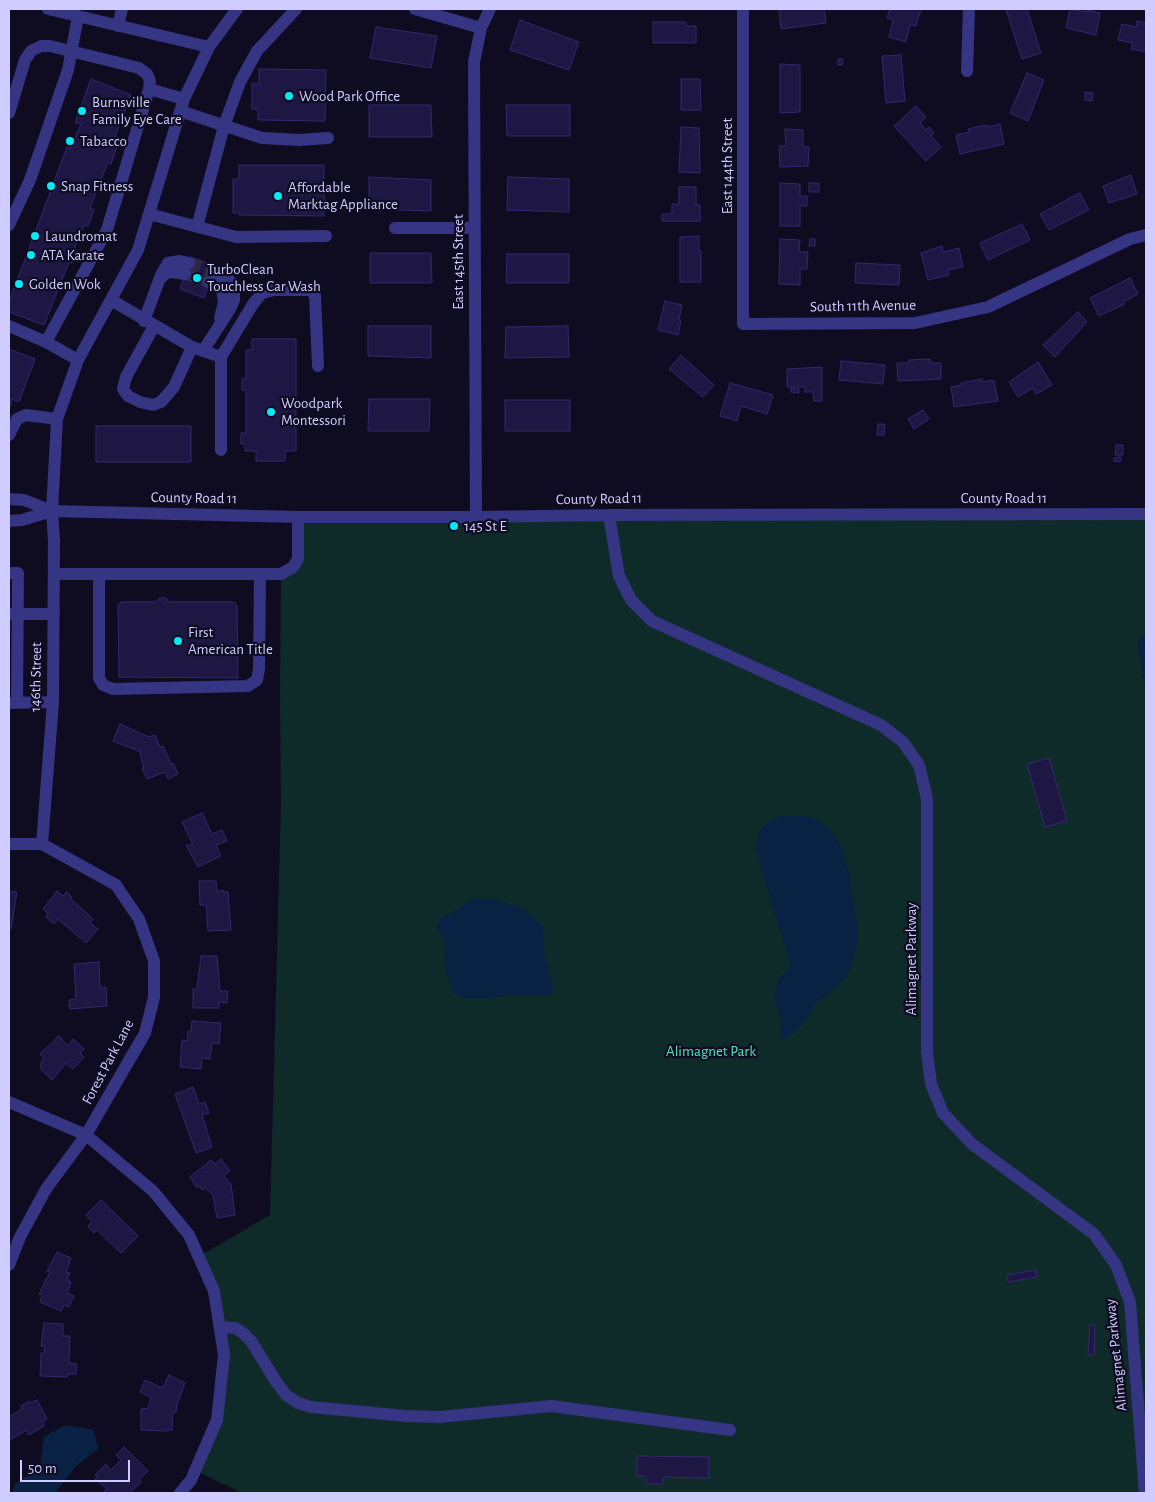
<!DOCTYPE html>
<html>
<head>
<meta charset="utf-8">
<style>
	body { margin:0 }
	#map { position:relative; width:1155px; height:1502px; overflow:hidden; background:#0f0c21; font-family:"Alegreya Sans",sans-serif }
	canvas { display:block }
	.frame { position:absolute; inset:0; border:10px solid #d0ccff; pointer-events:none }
	.scale { position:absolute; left:20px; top:1460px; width:110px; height:22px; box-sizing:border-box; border:2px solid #d0ccff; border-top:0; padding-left:6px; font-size:15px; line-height:18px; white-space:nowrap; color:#d0ccff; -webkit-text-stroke:4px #0f0c21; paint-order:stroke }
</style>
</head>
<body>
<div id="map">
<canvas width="1155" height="1502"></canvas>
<div class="frame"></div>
<div class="scale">50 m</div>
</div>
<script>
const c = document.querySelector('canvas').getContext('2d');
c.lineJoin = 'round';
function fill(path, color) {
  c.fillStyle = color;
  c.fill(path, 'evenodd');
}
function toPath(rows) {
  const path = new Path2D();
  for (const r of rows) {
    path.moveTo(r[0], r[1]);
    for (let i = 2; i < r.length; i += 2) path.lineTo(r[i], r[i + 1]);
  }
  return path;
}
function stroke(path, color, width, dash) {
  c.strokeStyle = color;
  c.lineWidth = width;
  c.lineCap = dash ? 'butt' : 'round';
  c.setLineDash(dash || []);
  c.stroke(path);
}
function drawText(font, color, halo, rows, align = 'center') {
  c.font = font + ' "Alegreya Sans",sans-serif';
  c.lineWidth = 4.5;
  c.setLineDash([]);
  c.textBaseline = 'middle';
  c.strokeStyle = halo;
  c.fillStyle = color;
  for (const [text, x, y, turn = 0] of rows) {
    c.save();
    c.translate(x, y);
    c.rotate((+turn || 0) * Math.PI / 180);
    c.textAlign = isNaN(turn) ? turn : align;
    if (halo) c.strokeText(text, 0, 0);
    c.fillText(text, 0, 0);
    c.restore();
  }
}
fill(toPath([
	[1146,514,1146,633,1138,643,1146,691,1146,1493,242,1493,195,1470,217,1420,224,1356,214,1291,198,1257,270,1215,281,804,280,692,281,574,293,567,298,517]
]), '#0f2b29');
fill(toPath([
	[1146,633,1146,691,1138,643],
	[799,815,814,818,832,831,842,850,849,873,852,894,857,923,857,943,854,959,846,978,817,1003,806,1020,794,1033,781,1041,780,1013,775,1005,775,991,780,977,791,966,760,864,756,845,759,831,769,821,782,816],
	[489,898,513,905,525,911,534,917,543,926,545,958,553,987,552,995,512,995,483,999,466,999,454,994,445,969,444,940,438,930,437,924,442,917,449,915,473,899],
	[67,1425,94,1430,98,1449,76,1466,55,1493,12,1493,15,1484,40,1467,44,1436]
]), '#092143');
const building = toPath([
	[786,9,824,9,826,23,781,29,779,10,786,9],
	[890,9,921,9,916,26,910,25,906,42,889,37,893,20,887,18,890,9],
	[1006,9,1027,9,1041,53,1022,59,1006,9],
	[1070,9,1086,12,1087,10,1100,13,1096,35,1066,28,1070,9],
	[520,20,579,42,569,70,510,50,520,20],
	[1137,21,1146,23,1146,52,1131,49,1133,43,1118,40,1122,24,1136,27,1137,21],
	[653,22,686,22,686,26,696,26,696,43,653,43,653,22],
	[376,27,437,36,431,68,370,58,376,27],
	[901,55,905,101,886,103,882,56,901,55],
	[838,59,843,59,842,65,838,65,838,59],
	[780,64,800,65,800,112,780,113,780,64],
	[259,69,326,70,325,121,258,120,258,109,252,109,252,83,259,84,259,69],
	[1027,73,1044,80,1028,121,1010,113,1027,73],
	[91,79,131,95,115,137,120,138,111,164,108,162,90,208,94,210,88,226,84,225,74,249,77,252,73,263,69,262,44,325,9,312,9,302,67,147,71,148,81,124,75,123,91,79],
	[681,79,700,79,701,110,681,110,681,79],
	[1085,92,1093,93,1092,101,1085,100,1085,92],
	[369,105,431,105,432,137,369,137,369,105],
	[506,105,570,105,570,136,507,136,506,105],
	[916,106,926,117,920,123,926,130,929,127,934,133,931,136,941,147,926,161,894,126,916,106],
	[1000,124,1004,144,960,154,956,135,969,132,968,129,986,125,987,127,1000,124],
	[681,127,699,128,700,173,679,172,681,127],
	[785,129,803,130,803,147,809,147,808,166,780,167,779,146,786,146,785,129],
	[239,165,324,165,324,216,239,215,239,213,233,213,233,179,239,179,239,165],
	[1131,175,1137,194,1109,203,1103,186,1131,175],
	[369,177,431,180,431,211,369,209,369,177],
	[508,177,569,179,569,212,507,210,508,177],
	[780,183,800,184,800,196,807,196,807,206,800,206,800,226,780,226,780,183],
	[809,183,819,183,819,192,809,192,809,183],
	[679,187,696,187,696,205,700,205,700,221,662,221,662,214,672,214,672,204,679,204,679,187],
	[1080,193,1089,210,1049,230,1040,214,1080,193],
	[1022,224,1030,240,988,260,980,243,1022,224],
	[699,236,699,251,701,251,701,282,680,282,680,237,699,236],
	[780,239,800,240,799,252,808,252,807,269,800,269,800,285,779,284,780,239],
	[810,239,815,239,815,246,809,246,810,239],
	[942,246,943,252,959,248,963,267,948,270,949,275,928,280,921,253,942,246],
	[370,253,431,253,432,283,370,283,370,253],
	[507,254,569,254,569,283,506,283,507,254],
	[191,257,215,266,204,298,180,289,191,257],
	[856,263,900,265,899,285,855,283,856,263],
	[1130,278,1138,294,1123,302,1125,304,1099,316,1090,298,1130,278],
	[665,301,682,305,679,320,681,321,678,335,658,330,665,301],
	[1078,312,1087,322,1055,357,1043,345,1078,312],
	[368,326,431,326,431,358,368,356,368,326],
	[568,326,569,357,505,358,506,327,568,326],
	[252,339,296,339,296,451,285,451,285,461,256,461,256,451,245,451,245,444,241,444,241,433,246,433,246,390,242,390,242,379,246,379,246,350,252,350,252,339],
	[9,349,35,359,19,402,12,399,9,410,9,349],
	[681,355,714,385,703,397,669,369,681,355],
	[930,359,930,363,941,363,941,379,898,381,897,363,909,363,909,360,930,359],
	[841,361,885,365,883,384,839,380,841,361],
	[1038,362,1052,385,1036,394,1033,388,1018,397,1009,382,1038,362],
	[822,367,822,401,814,401,813,392,805,392,805,387,787,387,787,369,822,367],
	[982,379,982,382,994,380,998,401,954,407,951,387,962,385,961,383,982,379],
	[730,383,773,395,767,414,741,406,737,421,720,416,730,383],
	[791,388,799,389,799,393,791,392,791,388],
	[369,399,430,399,429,431,368,431,369,399],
	[505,400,570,400,570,431,505,431,505,400],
	[923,410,929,419,914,429,908,419,923,410],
	[878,424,885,424,884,435,877,435,878,424],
	[96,426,191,426,191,462,96,462,96,426],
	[1116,445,1123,445,1123,455,1115,455,1116,445],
	[1120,457,1121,461,1114,462,1114,458,1120,457],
	[160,598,166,598,169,602,234,602,237,605,238,678,119,677,118,605,121,602,155,602,160,598],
	[120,724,149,737,155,735,160,747,163,746,171,764,173,763,178,774,168,779,165,772,147,779,142,768,144,768,140,754,141,752,113,741,120,724],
	[1049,758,1067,821,1045,827,1027,764,1049,758],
	[202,813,212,834,222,830,227,841,216,845,221,856,198,867,186,845,193,845,182,822,202,813],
	[199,881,216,881,217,892,223,890,223,892,228,892,231,930,208,931,206,905,200,905,199,881],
	[9,891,17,892,11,929,9,929,9,891],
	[57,891,63,896,67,892,72,897,71,899,93,919,90,923,98,929,86,943,58,919,54,924,46,917,48,913,43,909,57,891],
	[201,956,217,956,220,991,228,991,227,1003,219,1002,219,1008,193,1008,193,989,197,989,201,956],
	[99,962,100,988,106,987,107,1006,70,1009,69,1000,76,999,74,964,99,962],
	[192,1021,221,1023,219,1044,212,1043,210,1059,202,1058,201,1069,180,1067,182,1040,187,1041,188,1031,191,1032,192,1021],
	[59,1036,68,1046,73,1039,84,1049,80,1053,84,1057,73,1069,66,1063,52,1080,41,1069,41,1062,44,1058,40,1054,59,1036],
	[193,1087,199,1104,205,1102,209,1113,202,1114,212,1147,196,1153,175,1094,193,1087],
	[221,1159,230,1171,224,1176,231,1184,235,1215,217,1218,213,1195,205,1188,202,1190,200,1186,197,1188,190,1177,211,1160,215,1164,221,1159],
	[101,1200,138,1236,121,1253,97,1230,94,1233,88,1226,92,1222,86,1215,101,1200],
	[57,1252,71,1258,66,1272,70,1273,67,1280,71,1282,67,1293,74,1296,69,1307,64,1305,61,1311,40,1302,42,1295,39,1294,50,1272,47,1271,57,1252],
	[1036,1270,1037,1277,1008,1282,1007,1275,1036,1270],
	[44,1323,63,1324,63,1336,70,1336,69,1363,77,1364,76,1374,68,1374,67,1377,40,1376,41,1353,44,1353,45,1346,41,1346,44,1323],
	[1090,1325,1095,1325,1094,1355,1088,1355,1090,1325],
	[169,1375,185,1383,177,1404,176,1412,173,1412,172,1430,166,1431,141,1430,141,1409,148,1408,151,1397,140,1392,145,1380,163,1388,169,1375],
	[37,1400,47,1419,42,1422,44,1426,29,1435,27,1430,9,1440,9,1417,22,1409,21,1406,29,1401,30,1403,37,1400],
	[124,1447,148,1471,139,1479,141,1482,130,1493,103,1493,107,1489,95,1479,97,1477,95,1475,106,1464,111,1470,121,1460,116,1455,124,1447],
	[637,1456,709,1457,708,1478,663,1477,663,1484,646,1484,646,1476,637,1476,637,1456]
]);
fill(building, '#1e1743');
stroke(building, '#332870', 1);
stroke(toPath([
	[189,263,213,271],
	[185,274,209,282]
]), '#2c2942', 12, [12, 6]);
stroke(toPath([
	[48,9,209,47],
	[415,9,481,28],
	[743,9,743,324,915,323,988,307,1130,239,1146,235],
	[118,26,122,9],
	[967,71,969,9],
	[149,89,184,99],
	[180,111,262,138,299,140,328,138],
	[9,113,25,60,31,51,41,46,50,46,139,68,147,74,150,81,149,89,107,230,46,342],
	[149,214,236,237,326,236],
	[9,225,30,180,68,70,78,16],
	[197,227,224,126,240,82,257,51,296,9],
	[395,228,474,228],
	[160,279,166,273,171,272,185,274],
	[209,282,220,287,222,290,224,302,220,318],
	[111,300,192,347,221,357,253,304,262,293,274,290,310,290,315,295,318,366],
	[144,321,161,275,168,263,180,261,189,263],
	[9,326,46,342,78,360],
	[154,326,126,377,123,389,128,396,140,402,153,405,161,402,174,387,192,347],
	[203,351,230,309,234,300,234,287,232,283,227,278,213,271],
	[9,435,17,419,26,415,57,419],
	[221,450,221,357],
	[9,499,24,500,52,511],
	[609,515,619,576,631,600,652,621,881,725,903,742,919,765,927,799,927,1052,931,1084,943,1113,972,1144,1094,1234,1116,1265,1130,1302,1145,1493],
	[476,517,474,62,481,28,490,9],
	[9,521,22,520,52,511,298,517,476,517,609,515,1146,514],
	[9,573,18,573,17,703],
	[54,574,281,574,293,567,298,559,298,517],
	[99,575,99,678,103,685,113,689,248,686,257,680,259,669,260,574],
	[9,614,54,614],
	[9,703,53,702],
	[9,844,42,844,116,885,139,919,154,961,154,997,145,1033,86,1135,46,1189,20,1237,9,1265],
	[42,844,53,702,54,541,52,511,57,419,78,360,138,250,184,99,209,47,237,9],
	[9,1102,86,1135,153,1191,189,1235,214,1291,224,1355,217,1420,191,1480,180,1493],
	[220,1327,235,1328,243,1333,251,1341,275,1380,286,1395,298,1403,311,1407,406,1416,440,1417,551,1406,730,1430]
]), '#353583', 12);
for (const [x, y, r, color] of [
	[289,96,5,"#00eaf7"],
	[82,111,5,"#00eaf7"],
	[70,141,5,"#00eaf7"],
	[51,186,5,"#00eaf7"],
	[278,196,5,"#00eaf7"],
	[35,236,5,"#00eaf7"],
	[31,255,5,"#00eaf7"],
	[197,278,5,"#00eaf7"],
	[19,284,5,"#00eaf7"],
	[271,412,5,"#00eaf7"],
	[454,526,5,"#00eaf7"],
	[178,641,5,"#00eaf7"]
]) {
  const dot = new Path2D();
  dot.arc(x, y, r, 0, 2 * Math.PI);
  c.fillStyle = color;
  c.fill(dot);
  stroke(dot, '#0f0c21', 2);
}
drawText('15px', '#d0ccff', '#0f0c21', [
	["Wood Park Office",299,96],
	["Burnsville",92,102],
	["Family Eye Care",92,119],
	["Tabacco",80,141],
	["Snap Fitness",61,186],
	["Affordable",288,187],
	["Marktag Appliance",288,204],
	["Laundromat",45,236],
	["ATA Karate",41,255],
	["TurboClean",207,269],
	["Touchless Car Wash",207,286],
	["Golden Wok",29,284],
	["Woodpark",281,403],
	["Montessori",281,420],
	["145 St E",464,526],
	["First",188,632],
	["American Title",188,649]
], 'left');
drawText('15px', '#d0ccff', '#0f0c21', [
	["East 144th Street",727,166,-90],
	["East 145th Street",458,262,-90],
	["South 11th Avenue",863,306,-1],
	["County Road 11",194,498,1],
	["County Road 11",1004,498],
	["County Road 11",599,499,-1],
	["146th Street",36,677,-89],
	["Alimagnet Parkway",911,959,-90],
	["Forest Park Lane",108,1062,-62],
	["Alimagnet Parkway",1116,1355,-96]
]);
drawText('15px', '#53e4b9', '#0f0c21', [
	["Alimagnet Park",711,1051]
]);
</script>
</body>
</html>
